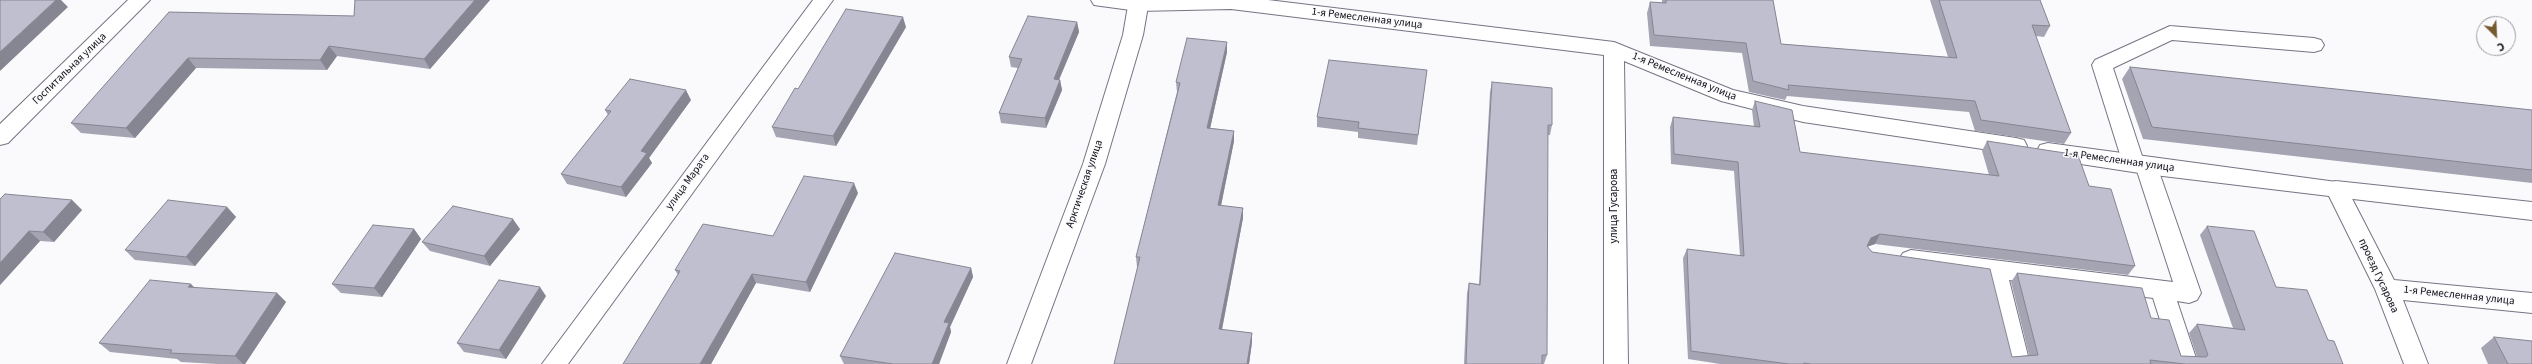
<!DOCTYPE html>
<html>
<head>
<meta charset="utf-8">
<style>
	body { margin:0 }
	#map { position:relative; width:2532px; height:364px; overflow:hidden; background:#fafafd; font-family:"Source Sans 3",sans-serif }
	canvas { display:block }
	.north { position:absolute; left:2476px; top:16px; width:40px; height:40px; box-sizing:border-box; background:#fafafd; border:1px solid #9c9b9f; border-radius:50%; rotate:156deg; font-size:11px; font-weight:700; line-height:16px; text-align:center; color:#0e0d13 }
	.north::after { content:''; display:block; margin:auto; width:14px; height:18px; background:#755b2c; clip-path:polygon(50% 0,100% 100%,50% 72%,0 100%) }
</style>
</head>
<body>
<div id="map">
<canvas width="2532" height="364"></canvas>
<div class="north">С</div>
</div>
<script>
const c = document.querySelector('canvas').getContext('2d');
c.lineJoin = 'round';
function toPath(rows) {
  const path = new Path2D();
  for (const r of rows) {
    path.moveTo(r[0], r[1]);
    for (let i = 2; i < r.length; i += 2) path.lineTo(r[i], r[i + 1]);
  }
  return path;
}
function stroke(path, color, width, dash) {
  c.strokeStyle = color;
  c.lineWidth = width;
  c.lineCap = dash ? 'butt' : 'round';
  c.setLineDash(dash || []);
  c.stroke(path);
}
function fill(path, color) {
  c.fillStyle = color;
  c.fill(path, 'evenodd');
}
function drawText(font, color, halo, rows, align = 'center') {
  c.font = font + ' "Source Sans 3",sans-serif';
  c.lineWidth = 3;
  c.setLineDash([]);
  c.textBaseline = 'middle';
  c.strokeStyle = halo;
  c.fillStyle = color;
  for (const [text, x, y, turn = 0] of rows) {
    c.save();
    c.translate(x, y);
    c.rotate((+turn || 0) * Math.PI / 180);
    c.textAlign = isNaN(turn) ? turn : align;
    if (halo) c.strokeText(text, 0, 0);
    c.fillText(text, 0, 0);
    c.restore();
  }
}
const lane = toPath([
	[2170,26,2314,38,2321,40,2324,45,2321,50,2314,52,2172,40,2113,68,2143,159,2154,160,2157,166,2201,293,2197,300,2189,303,2177,301,2198,364,2174,364,2153,298,2009,280,2030,364,2006,364,1985,277,1911,268,1903,265,1899,259,1903,253,1911,250,2173,282,2137,171,2126,170,2123,164,2092,65,2095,60,2170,26],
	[2336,181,2532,202,2532,220,2336,197,2328,195,2325,189,2328,183,2336,181]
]);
const street = toPath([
	[813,0,833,0,568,364,542,364,813,0],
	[1091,0,1268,0,1614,42,1733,90,1803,106,2016,138,2024,140,2027,146,2024,152,2016,154,1803,122,1721,101,1624,61,1628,364,1604,364,1604,55,1231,9,1138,11,1101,6,1094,5,1091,0],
	[2048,143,2344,183,2394,280,2532,293,2532,313,2403,300,2428,364,2404,364,2375,289,2329,196,2146,174,2048,159,2040,157,2037,151,2040,145,2048,143]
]);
const secondary = toPath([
	[128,0,150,0,8,143,0,145,0,124,128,0],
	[1129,0,1149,0,1143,35,1105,164,1031,364,1007,364,1083,164,1123,35,1129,0]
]);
stroke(lane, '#767484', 2);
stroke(street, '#767484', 2);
stroke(secondary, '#767484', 2);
fill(lane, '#fff');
fill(street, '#fff');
fill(secondary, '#fff');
fill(toPath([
	[355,0,490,0,430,69,337,56,327,70,196,68,135,138,81,133,71,123,169,12,354,16],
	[1662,0,1773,0,1781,44,1948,57,1930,0,2040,0,2050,26,2044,37,2036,36,2071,133,2064,144,1975,131,1969,112,1787,96,1785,100,1749,92,1742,53,1650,46,1647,13,1650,2,1662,3],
	[1077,22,1079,32,1059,80,1060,80,1062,90,1046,128,1001,123,999,113,1018,68,1011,67,1009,57],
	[906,27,836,146,776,137,772,127,798,89],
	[1227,52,1210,128,1234,131,1234,141,1221,206,1243,208,1243,218,1222,330,1252,333,1252,342,1249,364,1114,364,1138,267,1137,267,1136,257,1177,92,1176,82],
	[2130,67,2532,110,2532,183,2143,139,2122,79],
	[1427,70,1417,145,1358,138,1358,132,1317,127,1317,117],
	[1492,82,1552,125,1550,135,1547,135,1547,355,1544,364,1464,364,1467,293,1469,283,1479,284,1490,92],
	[691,100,649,158,652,163,626,197,567,184,561,174,608,115,605,110],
	[1755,101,1800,152,1989,175,1982,151,1987,141,2089,186,2135,266,2128,275,1875,244,1867,247,1872,252,2012,357,2029,355,2011,282,2017,273,2151,318,2181,356,2197,357,2189,333,2197,324,2233,328,2200,235,2207,226,2276,287,2328,340,2185,364,1720,364,1688,359,1683,258,1687,249,1740,256,1734,171,1671,164,1670,127,1673,117,1754,127,1752,110],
	[858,193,810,292,756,283,711,364,623,364,678,275,675,270,773,236],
	[0,199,72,200,82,210,54,242,40,241,0,285],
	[227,207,236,217,195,266,135,260,125,250],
	[414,229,421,239,382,297,341,293,332,284],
	[520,229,490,266,430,251,422,242],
	[971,268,973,277,950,327,951,332,939,364,844,364,840,356],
	[195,288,277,293,286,302,245,364,217,364,181,362,177,359,110,352,99,343],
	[546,296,506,359,464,352,457,343],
	[2494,337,2532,364,2488,364,2481,348]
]), '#a5a4b3');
fill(toPath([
	[56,0,61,0,68,7,0,71,0,52],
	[475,0,490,0,430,69,424,59],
	[903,17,906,27,836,146,833,136],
	[1077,22,1079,32,1055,89,1054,79],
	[1227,42,1227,52,1208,138,1207,128],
	[329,46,337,56,327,70,320,60],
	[188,58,196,68,135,138,126,128],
	[1060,80,1062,90,1046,128,1045,118],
	[686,90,691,100,649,158,652,163,626,197,621,187,641,151],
	[1234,131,1234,141,1219,215,1218,205],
	[854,183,858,193,810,292,806,282],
	[72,200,82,210,54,242,43,232],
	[227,207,236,217,195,266,186,257],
	[1243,208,1243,218,1220,339,1219,329],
	[513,219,520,229,490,266,484,256],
	[414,229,421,239,382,297,374,288],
	[29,231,40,241,0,285,0,263],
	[1880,234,1875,244,1866,247,1871,238],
	[971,268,973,277,950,327,951,332,939,364,932,364,944,322],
	[752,274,756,283,711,364,700,364],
	[191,284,200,293,188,287],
	[540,287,546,296,506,359,499,350],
	[277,293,286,302,245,364,243,364,235,356],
	[1252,333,1252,342,1249,364,1247,364]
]), '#868692');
const building = toPath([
	[0,0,56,0,0,52,0,0],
	[355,0,475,0,424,59,329,46,320,60,188,58,126,128,71,123,169,12,354,16,355,0],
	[1666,0,1773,0,1781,44,1957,58,1939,0,2040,0,2050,26,2032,25,2071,133,1981,120,1975,101,1788,85,1789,90,1753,81,1746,43,1654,35,1650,2,1666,3,1666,0],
	[846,9,903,17,833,136,772,127,795,88,798,89,846,9],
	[1028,16,1077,22,1054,79,1060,80,1045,118,999,113,1022,59,1009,57,1028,16],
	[1187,38,1227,42,1207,128,1234,131,1218,205,1243,208,1219,329,1252,333,1247,364,1114,364,1140,257,1136,257,1180,83,1176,82,1187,38],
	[1329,60,1427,70,1418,135,1358,128,1359,122,1317,117,1329,60],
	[2130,67,2532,110,2532,170,2152,127,2130,67],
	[630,79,686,90,641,151,647,153,621,187,561,174,611,111,605,110,630,79],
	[1492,82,1552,88,1552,125,1548,125,1547,355,1542,355,1542,364,1466,364,1469,283,1480,285,1492,82],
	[1755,101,1792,110,1800,152,1999,176,1987,141,2078,155,2089,186,2111,189,2135,266,1880,234,1871,238,1867,246,1872,252,1990,269,2012,357,2038,355,2017,273,2142,288,2151,318,2169,320,2181,356,2206,357,2208,355,2197,324,2245,330,2207,226,2254,231,2276,287,2307,290,2328,340,2334,341,2343,364,2185,364,2150,360,2151,364,1811,364,1804,363,1804,364,1789,364,1691,351,1687,249,1744,256,1738,162,1674,154,1673,117,1760,127,1755,101],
	[804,176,854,183,806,282,752,274,700,364,623,364,680,271,675,270,703,224,773,236,804,176],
	[5,194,72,200,43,232,29,231,0,263,0,199,5,194],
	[168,200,227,207,186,257,125,250,168,200],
	[453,206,513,219,484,256,422,242,453,206],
	[373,225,414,229,374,288,332,284,373,225],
	[895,253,971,268,944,322,949,323,932,364,893,364,840,356,895,253],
	[150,280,191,284,188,287,277,293,235,356,170,353,172,350,99,343,150,280],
	[499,280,540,287,499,350,457,343,499,280],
	[2494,337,2532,341,2532,364,2508,364,2494,337]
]);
fill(building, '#c0bfd0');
stroke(building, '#868692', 1);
drawText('11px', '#0e0d13', '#fafafd', [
	["1-я Ремесленная улица",1367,19,7],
	["Госпитальная улица",70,69,-44],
	["1-я Ремесленная улица",1684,77,22],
	["1-я Ремесленная улица",2119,161,8],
	["улица Марата",688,182,-54],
	["Арктическая улица",1085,184,-71],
	["улица Гусарова",1615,206,-90],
	["проезд Гусарова",2378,276,65],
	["1-я Ремесленная улица",2459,296,6]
]);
</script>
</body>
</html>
